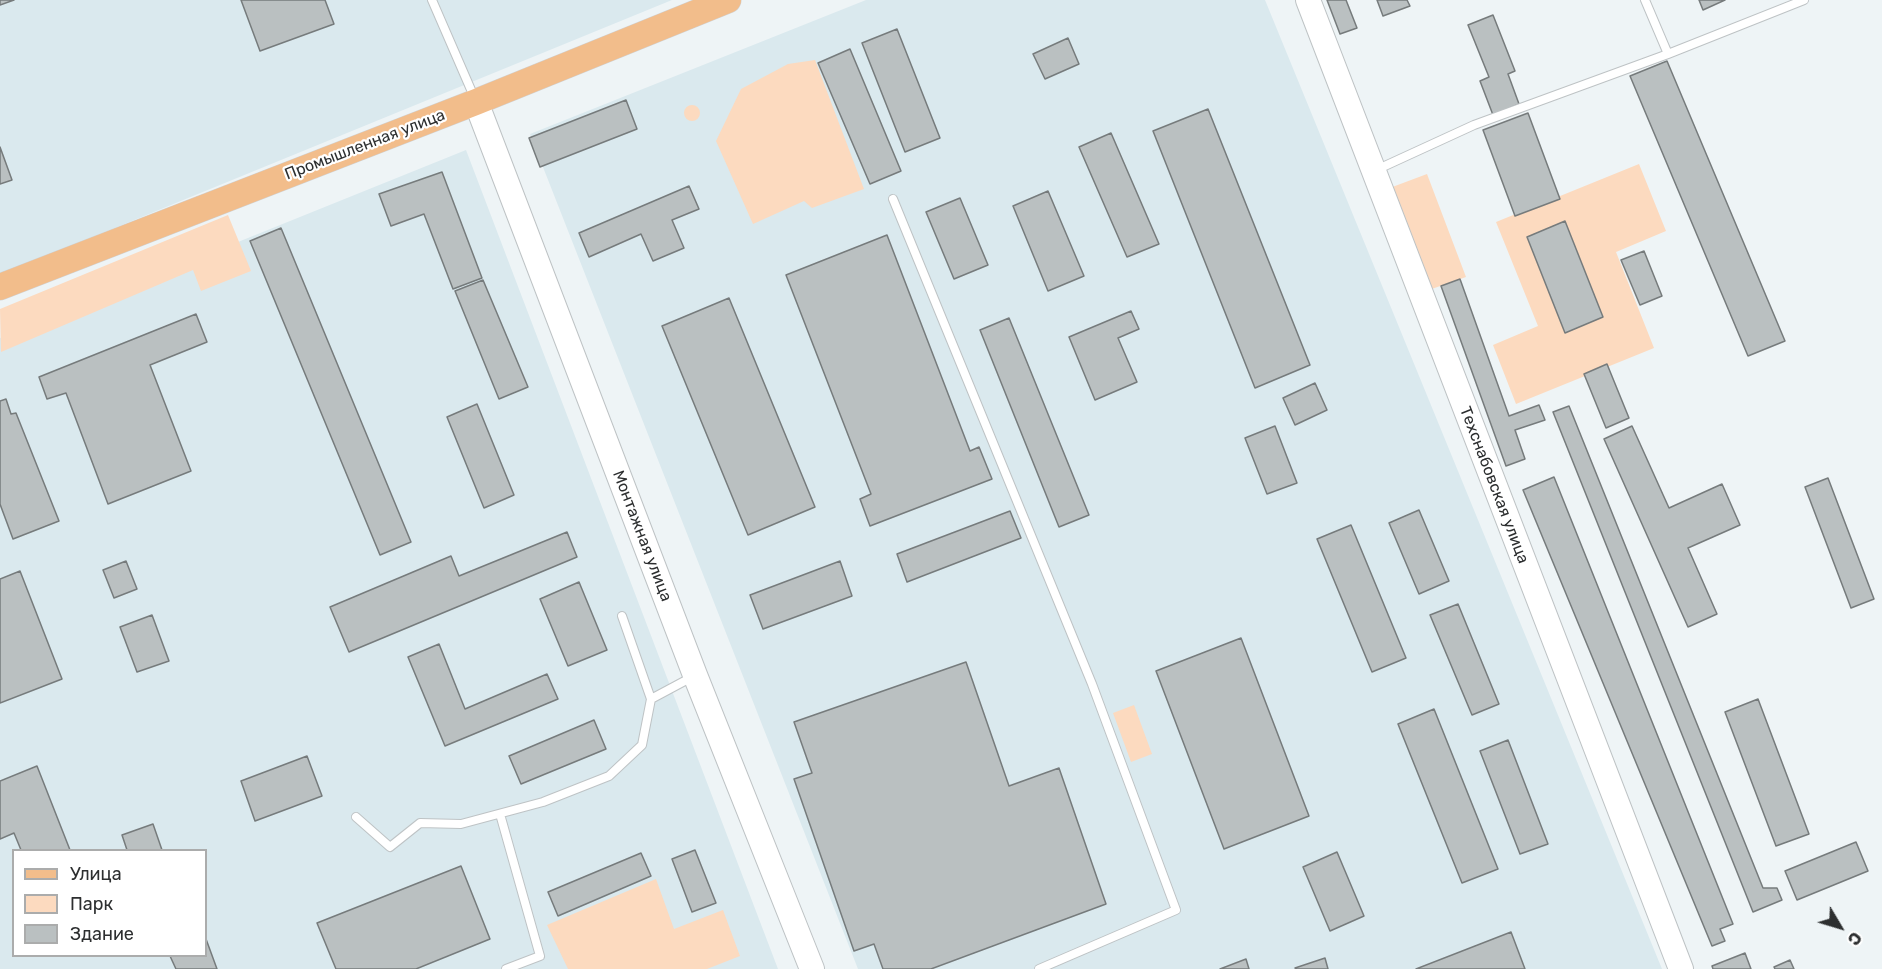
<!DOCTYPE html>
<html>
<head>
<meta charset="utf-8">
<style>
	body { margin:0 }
	#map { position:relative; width:1882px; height:969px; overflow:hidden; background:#eef4f6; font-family:Rubik,sans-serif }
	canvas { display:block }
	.legend { position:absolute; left:12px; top:849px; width:195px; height:108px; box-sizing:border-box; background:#fff; border:2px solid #abacac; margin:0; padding:8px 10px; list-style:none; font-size:18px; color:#2d2f30 }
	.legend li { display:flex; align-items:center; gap:12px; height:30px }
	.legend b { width:30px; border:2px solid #abacac }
	.north { position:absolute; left:1810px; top:897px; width:60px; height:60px; -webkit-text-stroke:4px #fff; paint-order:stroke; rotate:128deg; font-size:16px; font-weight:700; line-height:24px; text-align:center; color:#2d2f30 }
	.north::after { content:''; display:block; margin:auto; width:21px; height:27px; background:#2d2f30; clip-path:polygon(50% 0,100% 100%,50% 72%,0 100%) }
</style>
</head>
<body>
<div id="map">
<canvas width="1882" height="969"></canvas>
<ul class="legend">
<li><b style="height:8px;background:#f2bd8b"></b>Улица</li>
<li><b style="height:16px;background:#fcdabf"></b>Парк</li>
<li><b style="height:16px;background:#bac0c1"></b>Здание</li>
</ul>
<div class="north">С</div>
</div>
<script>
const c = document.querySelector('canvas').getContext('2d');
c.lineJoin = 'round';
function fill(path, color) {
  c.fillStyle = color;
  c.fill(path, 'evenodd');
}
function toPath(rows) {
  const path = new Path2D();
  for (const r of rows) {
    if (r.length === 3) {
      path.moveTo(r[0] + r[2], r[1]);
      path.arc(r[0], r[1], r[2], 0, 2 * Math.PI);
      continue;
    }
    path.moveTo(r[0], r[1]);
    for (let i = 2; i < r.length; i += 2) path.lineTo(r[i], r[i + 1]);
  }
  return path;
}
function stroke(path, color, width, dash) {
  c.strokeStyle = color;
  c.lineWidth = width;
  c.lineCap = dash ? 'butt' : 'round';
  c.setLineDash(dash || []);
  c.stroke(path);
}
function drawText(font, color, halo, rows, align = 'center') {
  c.font = font + ' Rubik,sans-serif';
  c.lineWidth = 4.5;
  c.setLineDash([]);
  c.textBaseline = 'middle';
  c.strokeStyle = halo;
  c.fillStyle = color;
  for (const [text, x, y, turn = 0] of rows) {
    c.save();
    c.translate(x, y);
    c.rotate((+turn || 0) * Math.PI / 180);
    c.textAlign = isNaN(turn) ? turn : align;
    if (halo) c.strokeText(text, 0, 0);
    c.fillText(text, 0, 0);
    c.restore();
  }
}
fill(toPath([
	[0,0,672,0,0,275],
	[866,0,1265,0,1662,969,858,969,530,134],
	[466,150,778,969,0,969,0,338],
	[14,850,206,850,206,956,14,956]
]), '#dae9ee');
fill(toPath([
	[815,60,864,189,812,208,804,201,753,224,716,141,741,89,788,64],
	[692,113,8],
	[1639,164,1666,231,1616,252,1654,348,1516,404,1493,345,1538,326,1496,222],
	[1427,174,1466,277,1426,291,1387,189],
	[228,215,251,271,201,291,193,270,1,352,0,309],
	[1134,705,1152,754,1131,762,1113,713],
	[656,879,674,929,723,910,740,956,707,969,568,969,547,925]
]), '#fcdabf');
const building = toPath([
	[0,0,14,0,0,5,0,0],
	[241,0,325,0,334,24,260,51,241,0],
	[1327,0,1346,0,1357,28,1340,34,1327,0],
	[1377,0,1407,0,1410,6,1383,16,1377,0],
	[1699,0,1725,0,1703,10,1699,0],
	[1493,15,1515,71,1508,74,1519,104,1493,115,1480,81,1489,77,1468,25,1493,15],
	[897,29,940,138,905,152,862,43,897,29],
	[1068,38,1079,64,1045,79,1033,54,1068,38],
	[850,49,901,171,870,184,818,63,850,49],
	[1667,61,1785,341,1748,356,1630,76,1667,61],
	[626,100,637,129,540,167,529,138,626,100],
	[1208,109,1310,365,1255,388,1153,131,1208,109],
	[1528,113,1560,199,1515,216,1483,130,1528,113],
	[1111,133,1159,244,1127,257,1079,147,1111,133],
	[0,147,12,180,0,184,0,147],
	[442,172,482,278,453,289,424,214,391,226,379,194,442,172],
	[689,186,699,209,672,220,684,248,653,261,641,234,589,257,579,233,689,186],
	[1048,191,1084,276,1048,291,1013,206,1048,191],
	[960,198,988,265,954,279,926,212,960,198],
	[1565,221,1603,317,1565,333,1527,237,1565,221],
	[281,228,411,542,380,555,250,241,281,228],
	[887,235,970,451,979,447,992,479,870,526,860,499,871,494,786,275,887,235],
	[1644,251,1662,296,1640,305,1621,260,1644,251],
	[1460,279,1509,416,1539,405,1545,420,1515,430,1525,459,1506,466,1441,286,1460,279],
	[483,280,528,387,499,399,455,291,483,280],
	[729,298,815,507,748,535,662,326,729,298],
	[1131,311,1139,329,1118,338,1137,382,1095,400,1069,337,1131,311],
	[196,314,207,342,150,365,191,471,108,504,66,393,47,399,39,377,196,314],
	[1009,318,1089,515,1059,527,980,330,1009,318],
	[1607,364,1629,418,1606,428,1584,374,1607,364],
	[1315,383,1327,410,1295,425,1283,398,1315,383],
	[6,399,11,414,16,413,59,521,13,539,0,504,0,401,6,399],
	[477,404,514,495,484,508,447,417,477,404],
	[1569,406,1763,888,1777,888,1782,900,1753,912,1553,412,1569,406],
	[1275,426,1297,483,1267,494,1245,438,1275,426],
	[1632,426,1669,508,1722,484,1740,525,1688,548,1717,614,1688,627,1604,439,1632,426],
	[1554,477,1733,924,1720,929,1725,941,1712,946,1523,490,1554,477],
	[1828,478,1874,599,1851,608,1805,487,1828,478],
	[1419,510,1449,581,1419,594,1389,523,1419,510],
	[1010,511,1021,538,907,582,897,554,1010,511],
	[1351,525,1406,658,1372,672,1317,539,1351,525],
	[567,532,577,557,349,652,330,607,451,556,459,576,567,532],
	[126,561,137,589,114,598,103,570,126,561],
	[840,561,852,596,763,629,750,595,840,561],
	[20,571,62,679,0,703,0,579,20,571],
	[579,582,607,650,568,666,540,599,579,582],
	[1458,604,1499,704,1472,715,1430,615,1458,604],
	[152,615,169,661,137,672,120,627,152,615],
	[1241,638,1309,816,1224,849,1156,671,1241,638],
	[439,644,465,709,547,674,558,699,445,746,408,657,439,644],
	[966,662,1009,786,1059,768,1106,904,931,969,883,969,874,944,854,951,794,779,812,773,794,722,966,662],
	[1758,699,1809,834,1776,846,1725,712,1758,699],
	[1434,709,1498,869,1462,883,1398,724,1434,709],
	[594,720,606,749,521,784,509,756,594,720],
	[1508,740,1548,844,1520,854,1480,751,1508,740],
	[307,756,322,796,255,821,241,781,307,756],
	[37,766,70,850,21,850,14,833,0,839,0,781,37,766],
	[153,824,162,850,127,850,122,835,153,824],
	[1856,842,1868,871,1797,900,1785,871,1856,842],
	[695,850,716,903,692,912,672,859,695,850],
	[1337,852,1364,916,1330,931,1303,867,1337,852],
	[641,853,651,876,558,916,548,892,641,853],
	[461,866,490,939,416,969,336,969,317,923,461,866],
	[1511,932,1525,969,1416,969,1511,932],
	[206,939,217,969,176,969,170,956,206,956,206,939],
	[1745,953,1751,969,1713,969,1712,966,1745,953],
	[1325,958,1328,969,1296,969,1295,968,1325,958],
	[1246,959,1249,969,1220,969,1246,959],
	[1790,960,1794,969,1775,969,1774,967,1790,960]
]);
fill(building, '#bac0c1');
stroke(building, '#767b7c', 1.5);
const lane = toPath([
	[432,0,475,99],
	[1645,0,1668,54],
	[1376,170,1474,125,1668,54,1804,0],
	[893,199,1092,684,1176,910,1039,969],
	[651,699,694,676],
	[500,814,540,956,506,969],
	[356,817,390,847,420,823,461,824,543,802,609,776,642,745,651,699,622,616]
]);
const secondary = toPath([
	[1308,0,1681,969],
	[476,102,695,675,812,969]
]);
const primary = toPath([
	[0,287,476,102,728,0]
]);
stroke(lane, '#bec3c5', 10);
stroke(secondary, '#bec3c5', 26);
stroke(primary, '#d1d1d1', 27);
stroke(lane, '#fff', 8);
stroke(secondary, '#fff', 24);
stroke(primary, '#f2bd8b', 26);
drawText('16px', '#2d2f30', '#fff', [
	["Промышленная улица",365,145,-21],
	["Техснабовская улица",1494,485,69],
	["Монтажная улица",642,536,69]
]);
</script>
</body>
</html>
